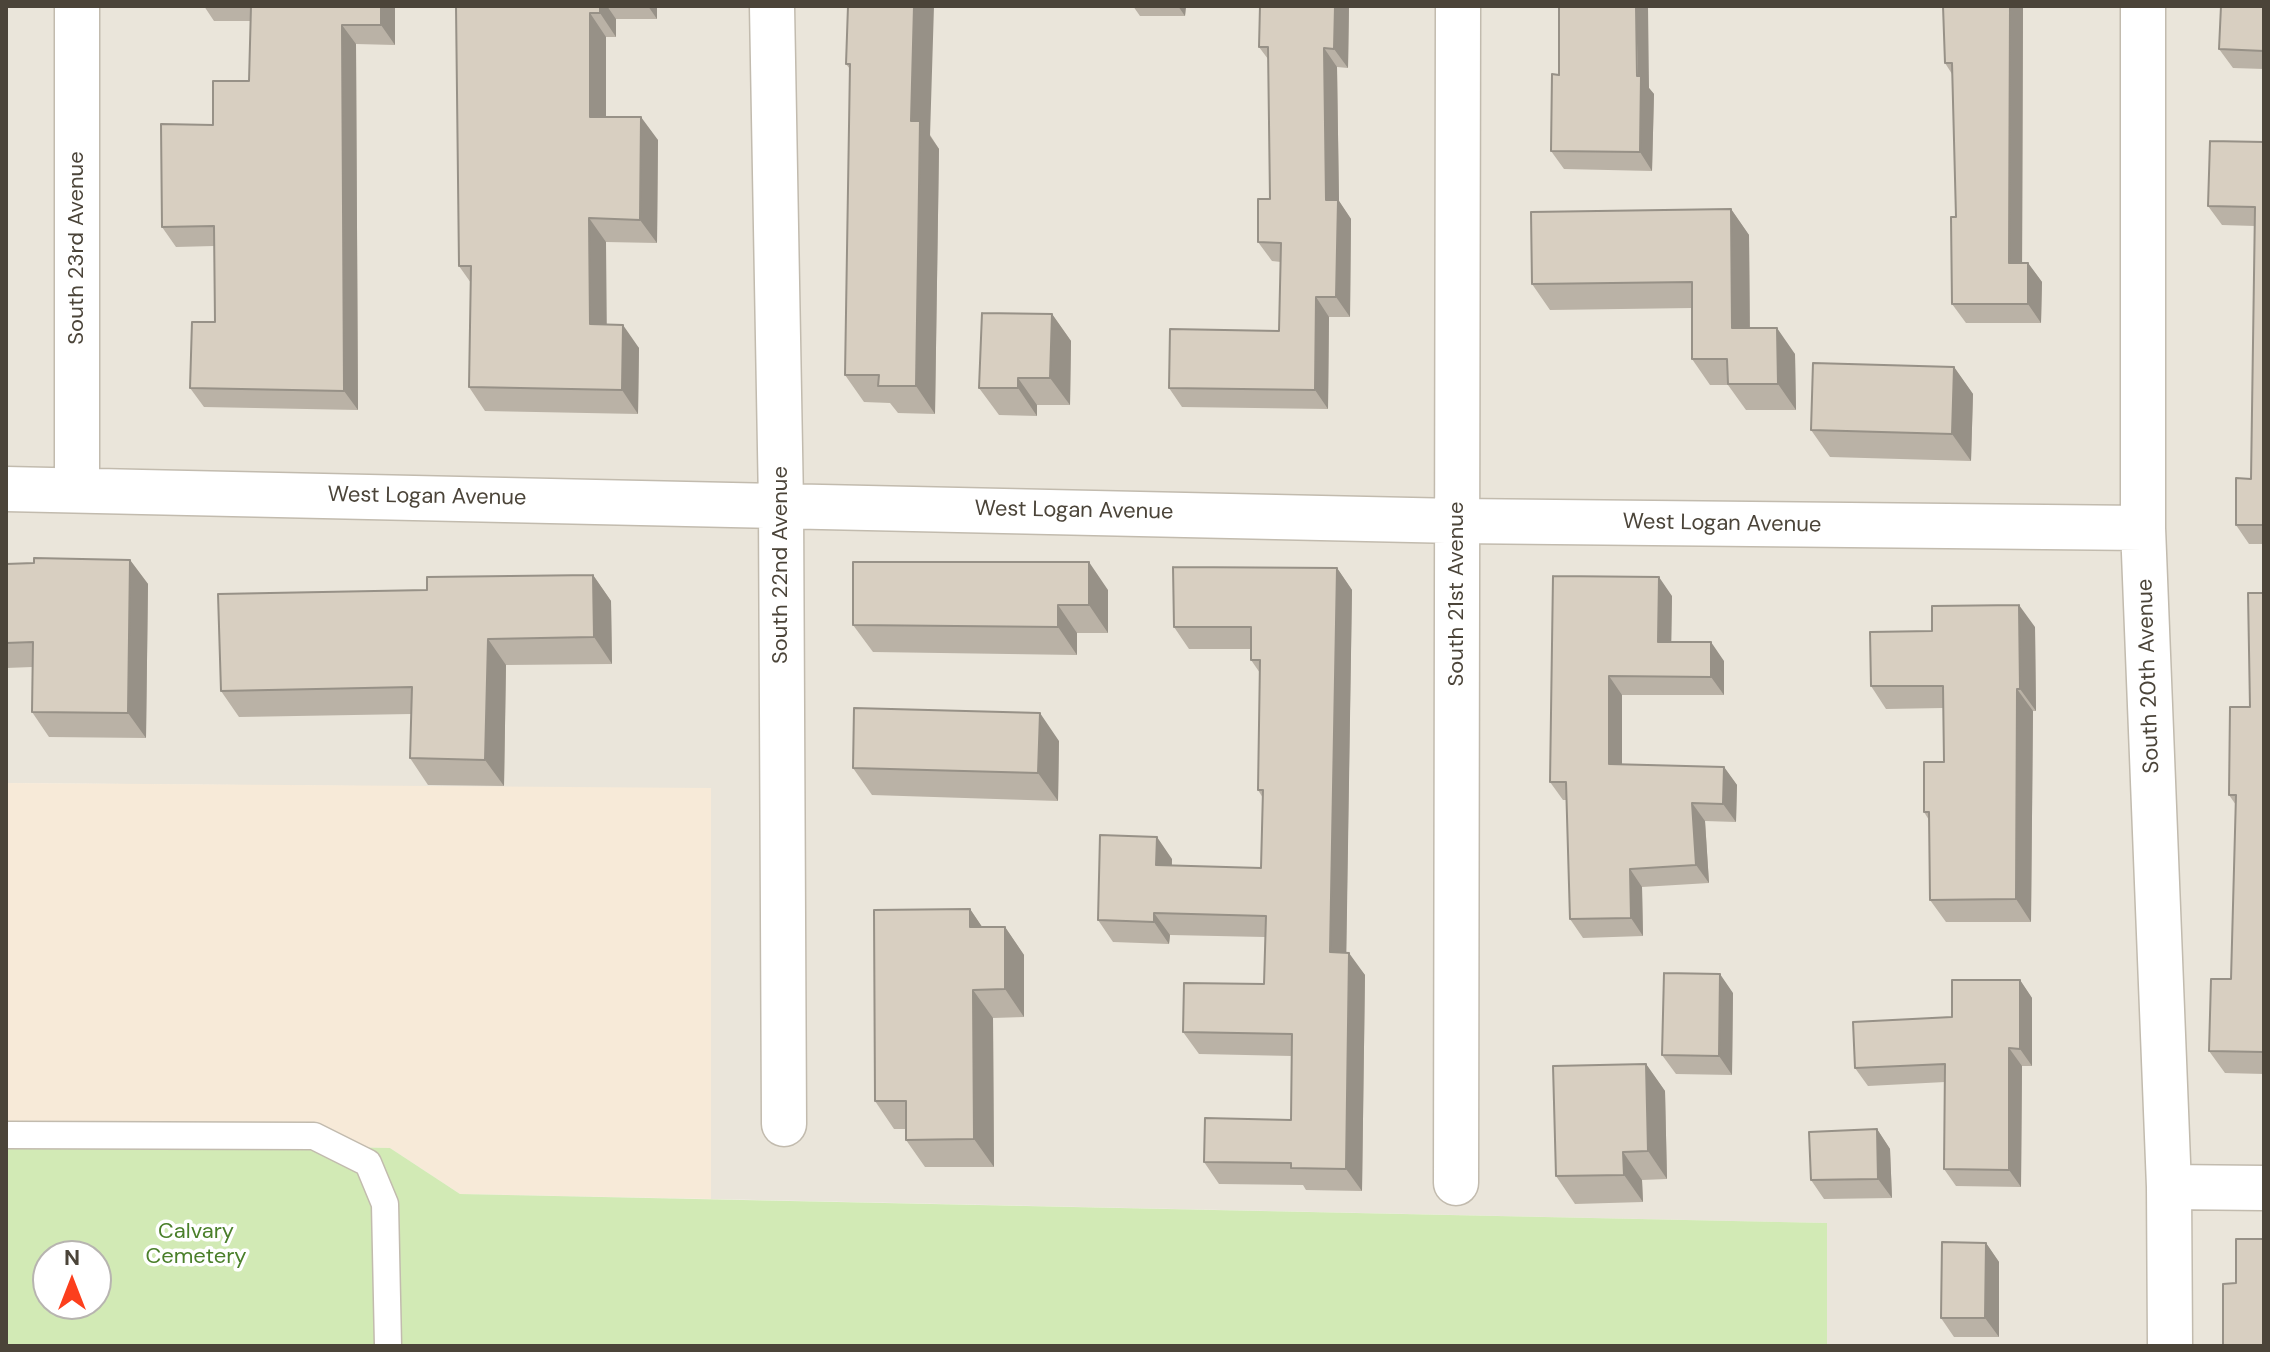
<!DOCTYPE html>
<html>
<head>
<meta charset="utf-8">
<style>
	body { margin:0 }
	#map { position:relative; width:2270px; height:1352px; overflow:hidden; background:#f6f3ec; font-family:"DM Sans",sans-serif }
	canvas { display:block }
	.frame { position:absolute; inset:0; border:8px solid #4b4439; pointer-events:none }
	.north { position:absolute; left:32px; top:1240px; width:80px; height:80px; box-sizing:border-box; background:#fff; border:2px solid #b7b4b0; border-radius:50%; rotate:0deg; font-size:22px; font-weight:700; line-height:32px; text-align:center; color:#4b4439 }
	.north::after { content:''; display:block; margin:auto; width:28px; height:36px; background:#fc3f1d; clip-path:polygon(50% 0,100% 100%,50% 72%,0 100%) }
</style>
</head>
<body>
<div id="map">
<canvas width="2270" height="1352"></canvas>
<div class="frame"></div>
<div class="north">N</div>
</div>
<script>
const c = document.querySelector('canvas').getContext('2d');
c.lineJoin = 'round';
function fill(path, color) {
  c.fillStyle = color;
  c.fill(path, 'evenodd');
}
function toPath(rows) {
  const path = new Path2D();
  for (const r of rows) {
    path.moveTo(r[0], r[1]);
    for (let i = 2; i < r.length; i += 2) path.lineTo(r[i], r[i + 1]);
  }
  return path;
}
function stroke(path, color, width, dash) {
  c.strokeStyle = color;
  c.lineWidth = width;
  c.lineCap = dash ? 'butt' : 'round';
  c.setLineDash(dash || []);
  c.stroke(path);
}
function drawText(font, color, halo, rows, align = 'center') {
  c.font = font + ' "DM Sans",sans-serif';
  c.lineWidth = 7;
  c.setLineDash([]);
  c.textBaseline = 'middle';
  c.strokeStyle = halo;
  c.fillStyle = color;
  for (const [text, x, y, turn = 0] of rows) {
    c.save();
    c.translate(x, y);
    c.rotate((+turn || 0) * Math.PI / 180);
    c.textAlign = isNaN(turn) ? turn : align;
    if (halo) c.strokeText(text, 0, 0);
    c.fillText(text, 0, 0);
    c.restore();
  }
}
fill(toPath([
	[6,6,2264,6,2264,1346,1827,1346,1826,1223,711,1199,711,789,6,783]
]), '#eae5da');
fill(toPath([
	[6,783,711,788,711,1199,460,1194,390,1148,6,1140]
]), '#f7ead8');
fill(toPath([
	[6,1140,390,1148,460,1194,1827,1223,1827,1346,6,1346],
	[48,1256,96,1256,96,1304,48,1304]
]), '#d2eab5');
const service = toPath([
	[6,1135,314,1136,368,1163,385,1204,388,1346]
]);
const minor = toPath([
	[77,6,77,490],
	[772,6,781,504,784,1124],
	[2143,6,2143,528,2169,1187,2170,1346],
	[6,489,1457,521,2143,528],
	[1456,1183,1458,6],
	[2169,1187,2264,1188]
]);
stroke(service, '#c2bbae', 29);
stroke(minor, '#c2bbae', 47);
stroke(service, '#fff', 26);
stroke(minor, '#fff', 44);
fill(toPath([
	[204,6,395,6,395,45,356,44,358,410,204,407,190,388,215,322,214,246,176,247,162,227,213,125,249,81,251,21,214,21],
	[456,6,657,6,657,19,616,19,616,37,606,37,606,117,658,140,657,243,606,242,606,324,639,348,638,414,485,411,469,387,471,283,459,266],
	[848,6,939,149,935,414,898,413,890,403,864,402,845,375,850,69,846,64],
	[1133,6,1186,6,1185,16,1140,16],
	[1260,6,1349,6,1348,68,1337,67,1339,201,1351,219,1350,317,1329,317,1328,409,1182,407,1169,388,1279,331,1281,262,1272,261,1258,242,1270,199,1268,59,1259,47],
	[1943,6,2023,6,2022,263,2028,263,2042,282,2041,323,1966,323,1952,304,1956,217,1952,74,1945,63],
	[2264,6,2264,69,2233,68,2219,49],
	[1649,88,1654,94,1652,171,1564,169,1551,151],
	[2264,142,2264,544,2249,544,2236,525,2251,479,2255,226,2222,225,2208,206],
	[1731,209,1749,235,1750,328,1795,354,1796,410,1746,410,1728,385,1710,385,1692,359,1692,308,1550,310,1532,284],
	[1052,314,1071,341,1070,405,1037,405,1037,416,999,415,979,388],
	[1954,367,1973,394,1971,461,1830,457,1811,430],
	[130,560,148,584,146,738,49,737,32,712,32,667,6,668,6,564],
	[1337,568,1352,590,1346,953,1365,975,1362,1191,1306,1190,1303,1185,1219,1184,1204,1162,1291,1120,1292,1056,1199,1054,1183,1032,1264,984,1265,937,1170,935,1169,944,1113,942,1098,920,1172,859,1172,866,1261,868,1263,798,1258,790,1260,673,1251,660,1251,649,1189,649,1174,627],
	[593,575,611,601,612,664,506,665,504,786,428,785,410,758,411,714,239,717,221,691,427,590],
	[1553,576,1672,596,1671,642,1724,661,1724,695,1622,695,1622,764,1724,767,1737,785,1736,822,1705,821,1709,883,1642,887,1643,936,1583,938,1570,919,1567,800,1563,800,1550,782],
	[1108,590,1108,633,1077,633,1077,655,873,652,853,625],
	[2264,593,2264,1074,2225,1073,2209,1051,2231,979,2236,805,2229,795,2250,707],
	[2035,627,2036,711,2033,711,2031,922,1946,922,1930,900,1929,820,1924,812,1944,762,1943,708,1886,709,1871,686,1932,631],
	[1059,741,1058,801,872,795,853,768],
	[970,909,982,927,1005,927,1024,955,1024,1017,993,1018,994,1167,925,1167,906,1140,906,1129,894,1129,875,1101],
	[2020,980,2032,998,2032,1066,2022,1066,2021,1187,1956,1186,1944,1169,1945,1082,1868,1086,1855,1068],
	[1733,993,1732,1075,1676,1074,1662,1055],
	[1646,1064,1665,1091,1667,1179,1642,1180,1643,1202,1575,1204,1556,1176],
	[1877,1129,1890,1149,1892,1198,1824,1199,1811,1180],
	[1986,1243,1999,1262,1999,1337,1954,1337,1941,1318]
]), '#bab2a6');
fill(toPath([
	[381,6,395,6,395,45,381,25],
	[600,6,607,6,616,19,616,37,600,13],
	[648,6,657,6,657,19],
	[914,6,934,6,930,136,939,149,935,414,916,386,911,121],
	[1178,6,1186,6,1185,16],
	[1335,6,1349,6,1348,68,1334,49],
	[1636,6,1648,6,1649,88,1654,94,1652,171,1640,152],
	[2010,6,2023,6,2022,282,2009,263],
	[590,13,606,37,606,140,590,117],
	[342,25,356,44,358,410,344,391],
	[1324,48,1337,67,1339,201,1351,219,1350,317,1336,297,1326,200],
	[641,117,658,140,657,243,640,220],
	[1731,209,1749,235,1750,354,1732,328],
	[589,218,606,242,607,348,590,324],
	[2028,263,2042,282,2041,323,2028,304],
	[1316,297,1329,317,1328,409,1315,390],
	[1052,314,1071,341,1070,405,1050,378],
	[623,325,639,348,638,414,622,390],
	[1777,328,1795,354,1796,410,1778,384],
	[1954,367,1973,394,1971,461,1952,434],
	[1018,378,1037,405,1037,416,1018,388],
	[130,560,148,584,146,738,128,713],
	[1089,562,1108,590,1108,633,1089,605],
	[1337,568,1352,590,1346,974,1330,952],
	[593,575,611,601,612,664,594,637],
	[1659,577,1672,596,1671,660,1658,642],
	[1058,605,1077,633,1077,655,1058,627],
	[2019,605,2035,627,2036,711,2020,689],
	[488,639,506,665,504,786,485,760],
	[1711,642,1724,661,1724,695,1711,677],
	[1609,676,1622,695,1622,782,1609,764],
	[2017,689,2033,711,2031,922,2016,899],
	[1040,713,1059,741,1058,801,1038,773],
	[1724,767,1737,785,1736,822,1723,804],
	[1692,803,1705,821,1709,883,1696,865],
	[1157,837,1172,859,1171,887,1156,865],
	[1630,869,1642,887,1643,936,1631,918],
	[970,909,989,937,970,927],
	[1154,913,1170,935,1169,944,1154,922],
	[1005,927,1024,955,1024,1017,1005,989],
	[1349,953,1365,975,1362,1191,1346,1169],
	[1720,974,1733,993,1732,1075,1719,1056],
	[2020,980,2032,998,2032,1066,2020,1049],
	[973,990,993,1018,994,1167,974,1139],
	[2009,1048,2022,1066,2021,1187,2009,1170],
	[1646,1064,1665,1091,1667,1179,1648,1151],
	[1877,1129,1890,1149,1892,1198,1878,1179],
	[1623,1152,1642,1180,1643,1202,1624,1175],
	[1986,1243,1999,1262,1999,1337,1985,1318]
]), '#979187');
const building = toPath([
	[251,6,381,6,381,25,342,25,344,391,190,388,192,322,215,322,214,226,162,227,161,124,213,125,213,81,249,81,251,6],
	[456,6,600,6,600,13,590,13,590,117,641,117,640,220,589,218,590,324,623,325,622,390,469,387,471,266,459,266,456,6],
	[848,6,914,6,911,121,920,121,916,386,878,386,879,375,845,375,850,64,846,64,848,6],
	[1260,6,1335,6,1334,49,1324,48,1326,200,1338,200,1336,297,1316,297,1315,390,1169,388,1170,329,1279,331,1281,243,1258,242,1258,199,1270,199,1268,47,1259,47,1260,6],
	[1559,6,1636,6,1637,76,1641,76,1640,152,1551,151,1552,74,1559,75,1559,6],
	[1943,6,2010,6,2009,263,2028,263,2028,304,1952,304,1951,217,1956,217,1952,63,1945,63,1943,6],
	[2221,6,2264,6,2264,51,2219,49,2221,6],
	[2210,141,2264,142,2264,525,2236,525,2236,478,2251,479,2255,207,2208,206,2210,141],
	[1731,209,1732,328,1777,328,1778,384,1728,384,1727,359,1692,359,1692,282,1532,284,1531,212,1731,209],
	[982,313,1052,314,1050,378,1018,378,1018,388,979,388,982,313],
	[1813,363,1954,367,1952,434,1811,430,1813,363],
	[34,558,130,560,128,713,32,712,33,642,6,643,6,564,34,563,34,558],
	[853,562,1089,562,1089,605,1058,605,1058,627,853,625,853,562],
	[1173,567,1337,568,1330,952,1349,953,1346,1169,1291,1168,1291,1163,1204,1162,1205,1118,1291,1120,1292,1034,1183,1032,1184,983,1264,984,1266,916,1154,913,1154,922,1098,920,1100,835,1157,837,1156,865,1261,868,1263,790,1258,790,1260,660,1251,660,1251,627,1174,627,1173,567],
	[593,575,594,637,488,639,485,760,410,758,412,687,221,691,218,594,427,590,427,577,593,575],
	[1553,576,1659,577,1658,642,1711,642,1711,677,1609,676,1609,764,1724,767,1723,804,1692,803,1696,865,1630,869,1631,918,1570,919,1566,782,1550,782,1553,576],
	[2248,593,2264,593,2264,1052,2209,1051,2211,979,2231,979,2236,795,2229,795,2230,707,2250,707,2248,593],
	[2019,605,2020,689,2017,689,2016,899,1930,900,1929,812,1924,812,1924,762,1944,762,1943,686,1871,686,1870,632,1932,631,1932,606,2019,605],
	[854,708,1040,713,1038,773,853,768,854,708],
	[970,909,970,927,1005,927,1005,989,973,990,974,1139,906,1140,906,1101,875,1101,874,910,970,909],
	[1664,973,1720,974,1719,1056,1662,1055,1664,973],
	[1952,980,2020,980,2020,1049,2009,1048,2009,1170,1944,1169,1945,1064,1855,1068,1853,1022,1952,1017,1952,980],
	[1646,1064,1648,1151,1623,1152,1624,1175,1556,1176,1553,1066,1646,1064],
	[1877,1129,1878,1179,1811,1180,1809,1132,1877,1129],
	[2236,1239,2264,1239,2264,1346,2223,1346,2223,1284,2236,1283,2236,1239],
	[1942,1242,1986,1243,1985,1318,1941,1318,1942,1242]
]);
fill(building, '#d8cfc1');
stroke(building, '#979187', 2);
drawText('22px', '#4b4439', '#fff', [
	["South 23rd Avenue",77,248,-90],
	["West Logan Avenue",427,497,1],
	["West Logan Avenue",1074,511,1],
	["West Logan Avenue",1722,524,1],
	["South 22nd Avenue",781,565,-90],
	["South 21st Avenue",1457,594,-90],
	["South 20th Avenue",2149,676,-92]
]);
drawText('22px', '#4a7f2a', '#fff', [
	["Calvary",196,1232],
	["Cemetery",196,1257]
]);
</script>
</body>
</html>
